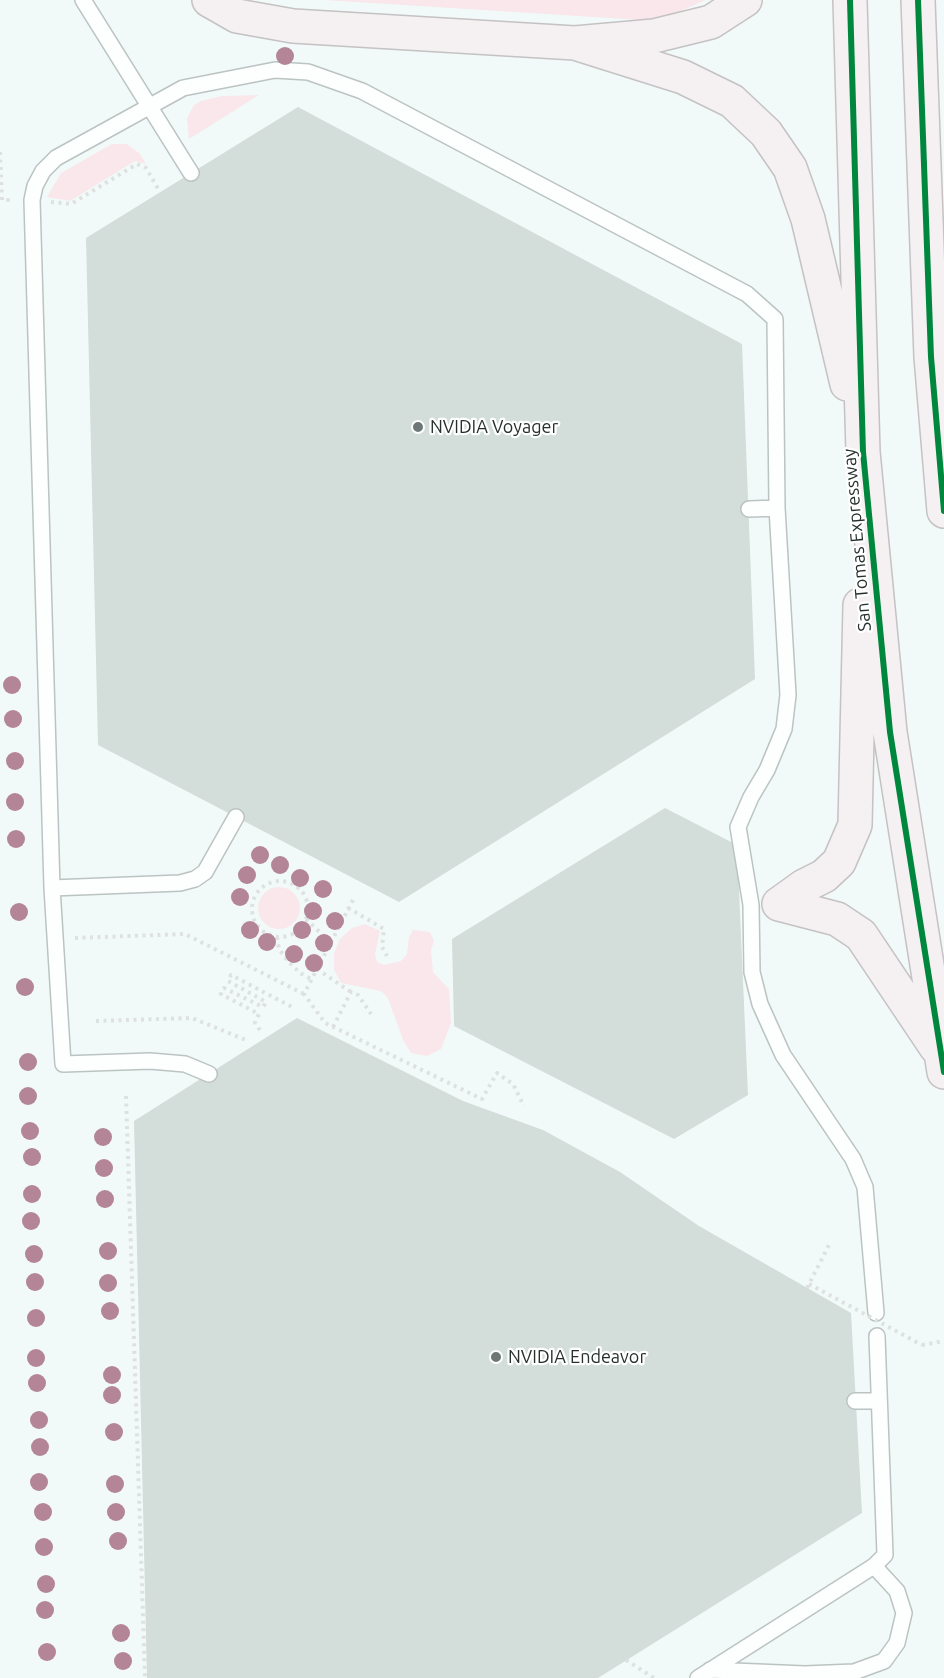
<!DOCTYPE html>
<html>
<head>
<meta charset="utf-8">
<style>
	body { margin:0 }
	canvas { display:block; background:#f1faf8 }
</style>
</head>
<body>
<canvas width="944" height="1678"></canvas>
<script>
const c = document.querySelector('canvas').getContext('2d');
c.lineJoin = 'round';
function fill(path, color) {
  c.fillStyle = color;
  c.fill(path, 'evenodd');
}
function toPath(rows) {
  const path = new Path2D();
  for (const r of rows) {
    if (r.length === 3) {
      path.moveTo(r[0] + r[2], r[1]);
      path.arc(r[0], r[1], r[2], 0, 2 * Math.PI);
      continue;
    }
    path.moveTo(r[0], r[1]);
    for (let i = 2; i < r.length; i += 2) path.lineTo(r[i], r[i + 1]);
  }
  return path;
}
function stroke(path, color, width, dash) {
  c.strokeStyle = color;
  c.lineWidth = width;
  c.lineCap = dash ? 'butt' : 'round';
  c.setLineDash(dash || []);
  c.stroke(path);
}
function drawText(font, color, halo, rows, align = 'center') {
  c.font = font + ' Ubuntu,sans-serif';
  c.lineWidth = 4.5;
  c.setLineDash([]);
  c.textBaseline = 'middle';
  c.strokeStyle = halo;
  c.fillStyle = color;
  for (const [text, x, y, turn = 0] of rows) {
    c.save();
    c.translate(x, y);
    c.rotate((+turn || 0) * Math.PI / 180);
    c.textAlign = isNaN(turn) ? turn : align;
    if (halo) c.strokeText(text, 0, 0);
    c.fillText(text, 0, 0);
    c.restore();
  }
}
fill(toPath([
	[324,0,706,0,657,21],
	[259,95,189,139,187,118,194,105,201,101,222,96],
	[112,144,127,144,140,154,146,164,135,161,70,201,47,197,61,173],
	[279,908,21],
	[365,924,380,931,375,954,377,962,384,965,401,961,407,954,409,937,413,930,430,932,434,941,431,950,433,972,449,989,451,1023,441,1049,427,1056,411,1053,403,1040,388,998,381,991,341,983,334,970,334,953,340,939,352,928]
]), '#f9e7eb');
fill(toPath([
	[298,107,742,344,755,679,399,902,98,745,86,238],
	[665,808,737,845,748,1095,674,1139,454,1026,452,939],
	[297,1018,463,1101,543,1130,620,1172,699,1226,851,1313,862,1513,598,1678,147,1678,134,1121]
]), '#d3ddda');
const service = toPath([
	[83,0,191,173],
	[749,509,777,508],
	[52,888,180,883,195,879,205,872,236,817],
	[209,1074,185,1064,150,1061,63,1064,52,888,32,200,35,186,43,171,56,158,183,88,275,70,308,72,362,91,747,294,775,319,777,508,788,695,784,729,767,770,751,797,738,827,751,905,752,972,760,1004,783,1055,853,1159,865,1187,876,1313],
	[855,1401,879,1401],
	[710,1670,805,1674,854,1672,884,1661,897,1643,904,1613,897,1591,874,1566],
	[698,1678,874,1566,885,1555,877,1336]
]);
const trunk = toPath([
	[209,0,237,16,293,26,575,43,654,36,711,22,745,0],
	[850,0,863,452,890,732,944,1072],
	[918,0,931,357,944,511],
	[575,43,683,77,732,101,766,133,790,168,808,219,847,384],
	[779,904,804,886,824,876,839,862,855,825,860,605],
	[779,904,837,919,861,935,936,1047]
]);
stroke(service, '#bbc4c2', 18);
stroke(trunk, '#c5c2c3', 36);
stroke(toPath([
	[0,152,2,200,14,200],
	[51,202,71,204,137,164,146,168,160,192],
	[280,909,28],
	[353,900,304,994,325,1023,482,1099,497,1073,513,1084,524,1106],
	[348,908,384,929,382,947,387,956],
	[306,919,331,943],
	[277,937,279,949,287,960,300,973,311,979],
	[75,938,185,934,304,994],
	[317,969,351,992],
	[96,1021,192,1018,246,1040],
	[333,1027,351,992,358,995,371,1014],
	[260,1030,255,1023,259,1014,221,994,224,988,263,1007,266,1002,228,981,231,975,294,1008],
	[126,1096,145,1678],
	[807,1288,829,1245],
	[922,1345,944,1341],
	[626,1660,654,1678]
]), '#dee1e0', 4, [3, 4.5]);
stroke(service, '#fdfefe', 15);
stroke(trunk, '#f5f0f2', 33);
stroke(toPath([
	[809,1284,922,1345]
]), '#dee1e0', 4, [3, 4.5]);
stroke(toPath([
	[850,0,863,452,890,732,944,1072],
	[918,0,931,357,944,511]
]), '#00873e', 6);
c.fillStyle = '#b38596';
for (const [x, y] of [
	[285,56],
	[12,685],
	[13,719],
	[15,761],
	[15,802],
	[16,839],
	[260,855],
	[280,865],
	[247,875],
	[300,878],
	[323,889],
	[240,897],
	[313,911],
	[19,912],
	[335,921],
	[250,930],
	[302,930],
	[267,942],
	[324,943],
	[294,954],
	[314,963],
	[25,987],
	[28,1062],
	[28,1096],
	[30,1131],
	[103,1137],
	[32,1157],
	[104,1168],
	[32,1194],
	[105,1199],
	[31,1221],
	[108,1251],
	[34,1254],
	[35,1282],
	[108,1283],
	[110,1311],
	[36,1318],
	[36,1358],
	[112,1375],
	[37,1383],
	[112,1395],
	[39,1420],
	[114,1432],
	[40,1447],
	[39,1482],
	[115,1484],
	[43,1512],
	[116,1512],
	[118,1541],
	[44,1547],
	[46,1584],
	[45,1610],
	[121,1633],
	[47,1652],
	[123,1661]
]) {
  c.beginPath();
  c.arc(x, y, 9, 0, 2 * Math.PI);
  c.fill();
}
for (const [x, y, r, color] of [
	[418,427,6,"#6d7775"],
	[496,1357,6,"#6d7775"]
]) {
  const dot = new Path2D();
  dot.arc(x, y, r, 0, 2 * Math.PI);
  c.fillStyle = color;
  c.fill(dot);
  stroke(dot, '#fff', 2);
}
drawText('18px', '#26312e', '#fff', [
	["NVIDIA Voyager",430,427],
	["NVIDIA Endeavor",508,1357]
], 'left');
drawText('18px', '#26312e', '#fff', [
	["San Tomas Expressway",857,540,-95]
]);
</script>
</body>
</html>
